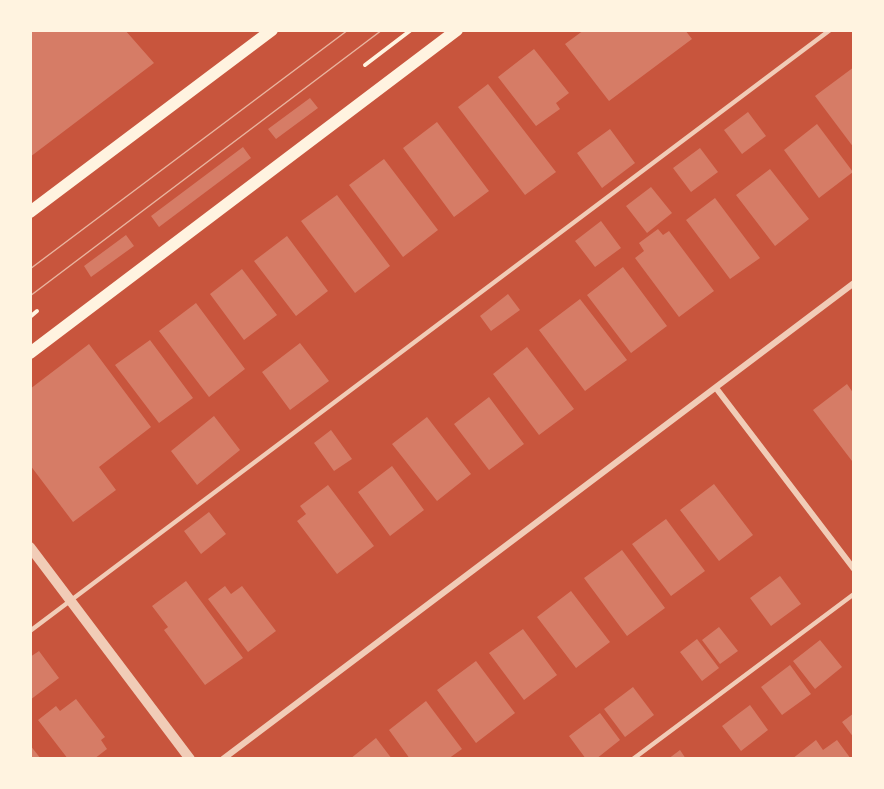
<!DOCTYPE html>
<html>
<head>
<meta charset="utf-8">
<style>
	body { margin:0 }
	#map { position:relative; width:884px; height:789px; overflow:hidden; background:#c8553d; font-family:"Alegreya Sans",sans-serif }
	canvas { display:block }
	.frame { position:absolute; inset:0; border:32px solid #fff3e0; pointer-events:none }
</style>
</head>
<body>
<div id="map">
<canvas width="884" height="789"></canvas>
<div class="frame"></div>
</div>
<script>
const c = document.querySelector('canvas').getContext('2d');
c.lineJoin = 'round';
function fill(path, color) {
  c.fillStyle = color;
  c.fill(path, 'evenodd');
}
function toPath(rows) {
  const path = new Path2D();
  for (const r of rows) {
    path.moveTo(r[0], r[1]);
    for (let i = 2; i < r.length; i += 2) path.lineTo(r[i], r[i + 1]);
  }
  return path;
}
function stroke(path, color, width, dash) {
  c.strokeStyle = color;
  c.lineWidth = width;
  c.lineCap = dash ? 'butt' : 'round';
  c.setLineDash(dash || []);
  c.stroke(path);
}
fill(toPath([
	[30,30,125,30,154,63,30,157],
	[584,30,685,30,692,39,609,101,565,44],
	[534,49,569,93,556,103,560,109,536,126,498,77],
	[854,67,854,148,815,96],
	[488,84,556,172,525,195,458,107],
	[310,98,318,108,276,139,268,129],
	[748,112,766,136,742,154,724,130],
	[437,122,489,191,454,217,403,148],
	[817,124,853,172,819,198,784,150],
	[610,129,635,163,602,188,577,153],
	[243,147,251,158,159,227,151,216],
	[700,148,718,172,691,192,673,168],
	[384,159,438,230,403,257,349,185],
	[770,169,809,219,775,246,736,195],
	[651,187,672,213,647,233,626,206],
	[337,195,390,266,355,293,301,221],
	[715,198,760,258,730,279,686,220],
	[601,221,621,248,595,267,575,241],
	[658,229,663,235,669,231,714,291,679,317,635,258,644,251,639,243],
	[126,235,134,246,91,277,84,266],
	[287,236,328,291,296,316,254,261],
	[623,267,667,326,631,353,587,295],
	[242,269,277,315,244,340,210,294],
	[508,294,520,310,491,331,480,316],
	[580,299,627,360,585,391,539,330],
	[196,303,245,369,209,397,159,331],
	[150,340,193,398,159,423,115,365],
	[300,343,329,381,290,410,262,372],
	[89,344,151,427,99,467,116,490,73,522,30,465,30,389],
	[527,347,574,409,539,435,493,374],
	[847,384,854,394,854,459,852,461,813,410],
	[489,397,524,444,489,470,454,424],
	[214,416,240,450,197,485,171,451],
	[427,417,471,474,437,501,392,444],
	[331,430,352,459,334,471,314,443],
	[392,466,424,510,390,536,358,492],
	[714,484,753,535,719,561,680,510],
	[328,485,374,546,337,574,297,521,306,514,300,506],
	[209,512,226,534,201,554,184,531],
	[666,519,705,571,671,596,632,544],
	[622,550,665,608,627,636,584,578],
	[780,576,801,604,771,626,750,598],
	[186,581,243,658,205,685,164,630,168,627,152,606],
	[225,586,231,594,242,586,276,631,248,652,208,599],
	[571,591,610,642,576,668,537,617],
	[719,627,738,651,720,664,702,640],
	[523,629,557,675,524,700,489,653],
	[697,639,719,668,702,681,680,652],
	[820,640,842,667,815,689,793,661],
	[39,651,59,678,30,700,30,657],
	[476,661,515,713,476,743,437,690],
	[790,665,811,694,782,715,761,687],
	[633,687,654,715,625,737,604,709],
	[76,699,105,737,101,740,107,749,94,759,68,759,38,720,56,706,60,711],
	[426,701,462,749,448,759,410,759,389,730],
	[750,705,768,730,741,751,722,726],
	[600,713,620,740,596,759,586,759,569,736],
	[854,713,854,738,842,722],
	[376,738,392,759,350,759],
	[816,740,823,750,837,740,851,759,792,759],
	[30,745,41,759,30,759],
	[680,750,686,759,668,759]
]), '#d67c66');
stroke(toPath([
	[365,65,411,30],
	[30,317,37,311]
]), '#fff3e0', 4);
stroke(toPath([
	[30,631,830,30],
	[633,759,854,594]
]), '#f1ccb7', 4.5);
stroke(toPath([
	[716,388,854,569],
	[223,759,854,283]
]), '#f1ccb7', 6);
stroke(toPath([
	[30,547,190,759]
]), '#f1ccb7', 10);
stroke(toPath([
	[30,212,272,30],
	[30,353,457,30]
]), '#fff3e0', 12);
stroke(toPath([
	[30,269,348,30],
	[30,296,382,30]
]), '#e9b49f', 1.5);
</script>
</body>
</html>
